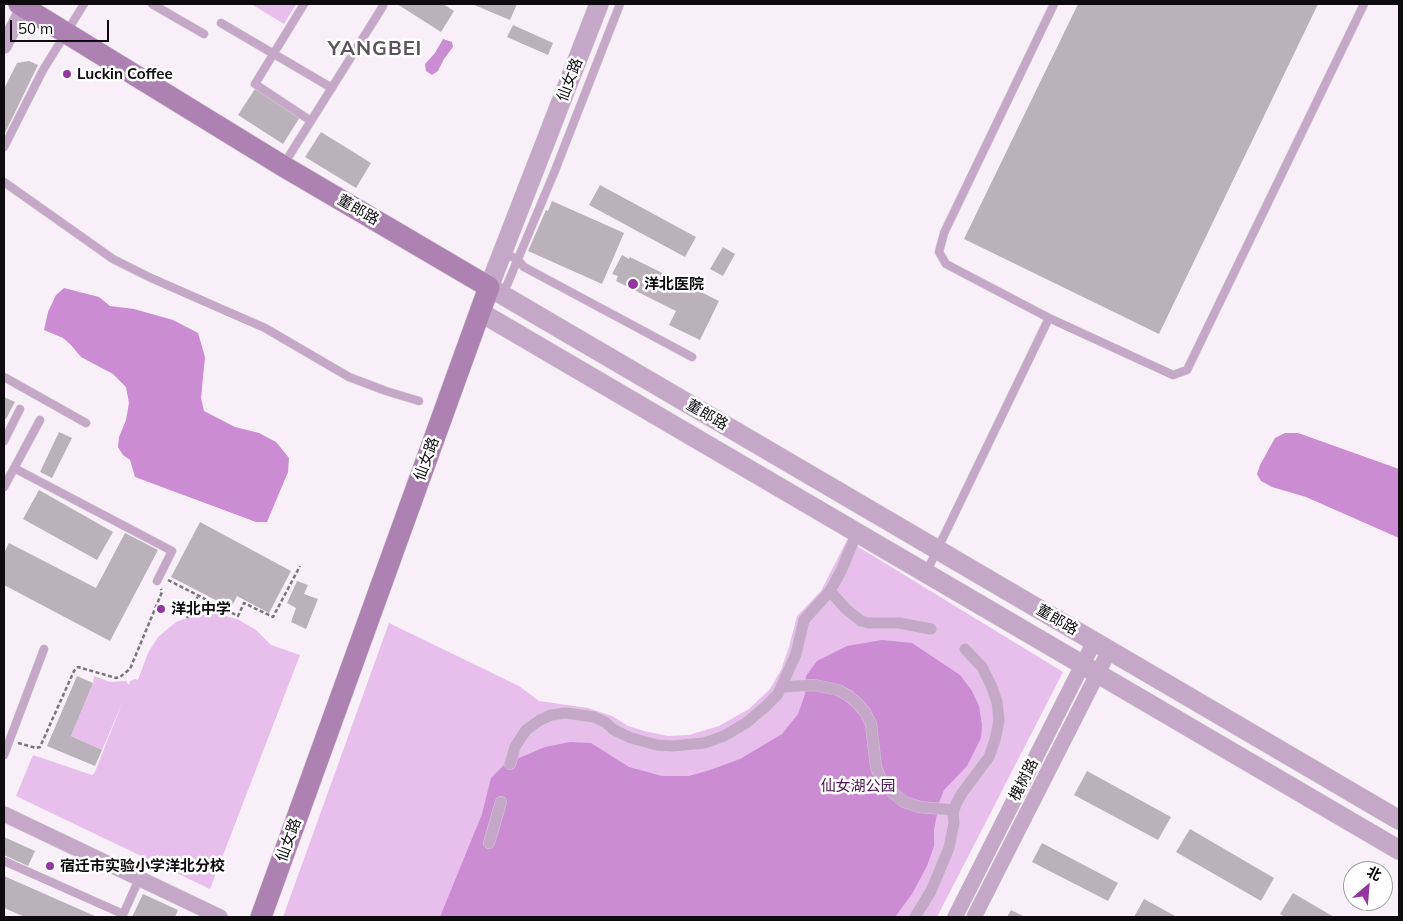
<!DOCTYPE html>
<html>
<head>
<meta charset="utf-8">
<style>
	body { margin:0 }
	#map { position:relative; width:1403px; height:921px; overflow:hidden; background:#f8eff9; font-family:Mulish,"Noto Sans SC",sans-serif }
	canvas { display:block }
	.frame { position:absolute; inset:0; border:5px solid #0d0b0e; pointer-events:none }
	.north { position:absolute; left:1343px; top:861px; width:50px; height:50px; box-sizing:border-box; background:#fff; border:1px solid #9e9d9f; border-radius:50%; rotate:27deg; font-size:14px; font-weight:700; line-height:20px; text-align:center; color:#0d0b0e }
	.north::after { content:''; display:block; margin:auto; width:18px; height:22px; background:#9336a0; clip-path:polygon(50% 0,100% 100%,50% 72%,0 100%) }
	.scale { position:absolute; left:10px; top:20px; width:99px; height:22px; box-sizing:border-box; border:2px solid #0d0b0e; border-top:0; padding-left:6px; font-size:15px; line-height:18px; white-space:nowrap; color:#0d0b0e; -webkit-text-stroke:4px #fff; paint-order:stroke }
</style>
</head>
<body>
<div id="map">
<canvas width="1403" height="921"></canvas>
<div class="frame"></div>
<div class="north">北</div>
<div class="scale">50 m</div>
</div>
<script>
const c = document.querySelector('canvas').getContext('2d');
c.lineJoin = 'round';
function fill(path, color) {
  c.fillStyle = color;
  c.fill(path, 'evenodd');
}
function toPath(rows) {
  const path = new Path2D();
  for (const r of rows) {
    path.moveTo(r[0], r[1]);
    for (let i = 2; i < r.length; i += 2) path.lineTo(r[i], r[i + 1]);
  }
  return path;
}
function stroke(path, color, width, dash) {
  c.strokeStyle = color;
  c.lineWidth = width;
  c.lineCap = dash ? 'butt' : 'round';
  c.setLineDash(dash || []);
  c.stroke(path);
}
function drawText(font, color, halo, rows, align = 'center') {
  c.font = font + ' Mulish,"Noto Sans SC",sans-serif';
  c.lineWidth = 5;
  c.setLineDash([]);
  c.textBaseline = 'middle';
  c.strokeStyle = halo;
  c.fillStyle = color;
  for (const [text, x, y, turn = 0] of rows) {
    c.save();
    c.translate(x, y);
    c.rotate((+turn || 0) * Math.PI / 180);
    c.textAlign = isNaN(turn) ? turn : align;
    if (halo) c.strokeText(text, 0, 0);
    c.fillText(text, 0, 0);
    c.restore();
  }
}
fill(toPath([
	[251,4,296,4,284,24],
	[847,540,1063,672,937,917,283,917,389,623,519,686,539,701,588,708,612,716,628,726,644,731,668,736,689,735,719,726,749,709,770,689,781,670,789,647,797,616,821,591],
	[219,614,239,620,256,630,271,645,300,655,210,889,16,796,33,755,92,775,95,772,123,701,102,750,71,736,93,683,94,676,110,682,126,681,129,685,130,681,135,679,138,680,148,653,158,637,176,622,195,615]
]), '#e8beed');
fill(toPath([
	[443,39,452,42,453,47,444,59,438,71,432,75,426,71,425,64,435,53],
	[64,288,99,297,110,306,134,309,173,320,198,333,205,357,201,398,204,411,235,427,259,433,276,442,289,458,288,472,267,522,256,522,135,477,130,460,123,455,118,447,119,437,126,420,129,403,126,387,113,374,81,357,71,345,63,338,44,330,48,312,56,295],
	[1285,433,1298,433,1399,469,1399,538,1306,497,1272,487,1261,481,1257,474,1260,465,1275,438],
	[882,640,912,643,960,675,972,691,979,706,982,725,981,738,967,766,944,790,939,803,934,830,934,846,927,866,912,894,895,917,440,917,482,814,491,778,505,764,545,747,570,742,591,743,629,767,662,776,689,776,710,770,740,759,782,734,798,714,805,694,806,676,817,661,847,646]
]), '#cc8cd4');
fill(toPath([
	[397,4,443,4,454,11,441,32],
	[472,4,517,4,510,20],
	[1078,4,1318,4,1159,334,964,239],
	[513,25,553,43,548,55,507,37],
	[29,61,38,65,4,135,4,89,17,63],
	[255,89,300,117,283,144,238,115],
	[321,132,371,163,356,188,305,157],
	[600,185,696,237,685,257,589,205],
	[552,201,624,233,602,284,528,251,546,210,548,211],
	[723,247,735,254,723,276,710,269],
	[622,255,629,259,630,257,719,301,700,340,669,325,676,311,616,281,618,276,612,274],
	[4,397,15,402,6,419,4,418],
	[59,432,72,438,52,478,40,472],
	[39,490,113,532,97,560,23,519],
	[200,522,291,571,269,613,237,596,231,608,171,577],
	[125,533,158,550,110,641,4,585,4,553,9,543,96,588],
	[297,581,308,585,304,594,318,599,306,629,291,622,296,608,287,603],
	[77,676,93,683,71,736,102,750,95,766,47,746],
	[1087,771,1171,817,1158,840,1074,795],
	[1190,829,1274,878,1261,901,1176,852],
	[4,837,35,851,28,866,4,855],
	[1042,843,1118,883,1108,901,1032,862],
	[4,876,97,917,25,917,4,908],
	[1293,893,1334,917,1285,917,1280,914],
	[143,894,178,910,175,917,132,917],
	[1144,899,1177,917,1134,917],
	[1011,910,1025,917,1007,917]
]), '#bab1bb');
const service = toPath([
	[152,4,204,34],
	[304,4,255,84,311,121],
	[1054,4,944,233,939,252,946,264,1049,318,1173,375,1187,370,1364,4],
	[221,23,332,88],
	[4,147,43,70,84,4],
	[284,164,383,6],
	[4,182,113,259,151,278,265,328,349,377,386,391,419,401],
	[503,253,517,259,524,267,692,357],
	[507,285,554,173,620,4],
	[4,377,86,423],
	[4,441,20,409],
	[14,468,172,551,157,581],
	[4,487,40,420],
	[926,573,1049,318],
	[4,755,44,649],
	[4,861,123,914],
	[122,917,139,879]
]);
const pedestrian = toPath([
	[830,591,846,609,861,621,869,623,899,623,931,629],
	[781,687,814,685,838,690,849,696,858,704,865,712,871,724,876,767,880,777,886,787,904,802,920,807,954,810],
	[510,764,515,747,526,730,540,720,551,715,566,713,594,717,605,722,614,730,631,738,657,745,673,746,704,743,724,736,746,723,764,708,778,694,796,654,804,620,830,591,841,571,857,533],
	[489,843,501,802],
	[915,917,931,891,949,848,954,823,953,813,956,804,962,793,989,757,995,740,999,720,997,702,991,685,982,667,965,649]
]);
const minor = toPath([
	[4,46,24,7],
	[4,814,220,917],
	[955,917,1094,642],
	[974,917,1109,651]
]);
const tertiary = toPath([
	[599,4,489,287,1399,820],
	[480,312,1399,850]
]);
const secondary = toPath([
	[19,4,283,166,489,287,261,917]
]);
stroke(service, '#d2cbd3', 9);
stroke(pedestrian, '#d2cbd3', 12);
stroke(minor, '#d2cbd3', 16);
stroke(tertiary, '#d2cbd3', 20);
stroke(secondary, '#d2cbd3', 22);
stroke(toPath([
	[168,580,238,616,244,603,273,617,300,566],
	[187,618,198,596],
	[18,743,36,748,40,747,74,671,78,667,116,678,120,677,130,669,162,592,161,589]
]), '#7a757b', 2.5, [4, 2.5]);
stroke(service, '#c5a8c8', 8);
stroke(pedestrian, '#c5a8c8', 11);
stroke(minor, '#c5a8c8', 15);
stroke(tertiary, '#c5a8c8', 19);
stroke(secondary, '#ad82b2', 21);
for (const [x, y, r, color] of [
	[67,74,5,"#9336a0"],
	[633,284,6,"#9336a0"],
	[161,609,5,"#9336a0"],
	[50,866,5,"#9336a0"]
]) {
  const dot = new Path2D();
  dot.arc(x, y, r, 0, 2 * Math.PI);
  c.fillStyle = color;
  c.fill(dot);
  stroke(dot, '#fff', 2);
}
drawText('bold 15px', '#0d0b0e', '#fff', [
	["Luckin Coffee",77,74],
	["洋北医院",644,284],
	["洋北中学",171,609],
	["宿迁市实验小学洋北分校",60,866]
], 'left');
drawText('15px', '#0d0b0e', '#fff', [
	["仙女路",570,80,-69],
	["董郎路",358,210,30],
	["董郎路",707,415,30],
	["仙女路",427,459,-70],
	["董郎路",1057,620,30],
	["槐树路",1024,780,-63],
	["仙女路",289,840,-70]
]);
drawText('15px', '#4c1254', '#fff', [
	["仙女湖公园",858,786]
]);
c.letterSpacing = '1px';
drawText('bold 20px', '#5c545d', '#fff', [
	["YANGBEI",375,49]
]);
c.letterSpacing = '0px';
</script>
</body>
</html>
